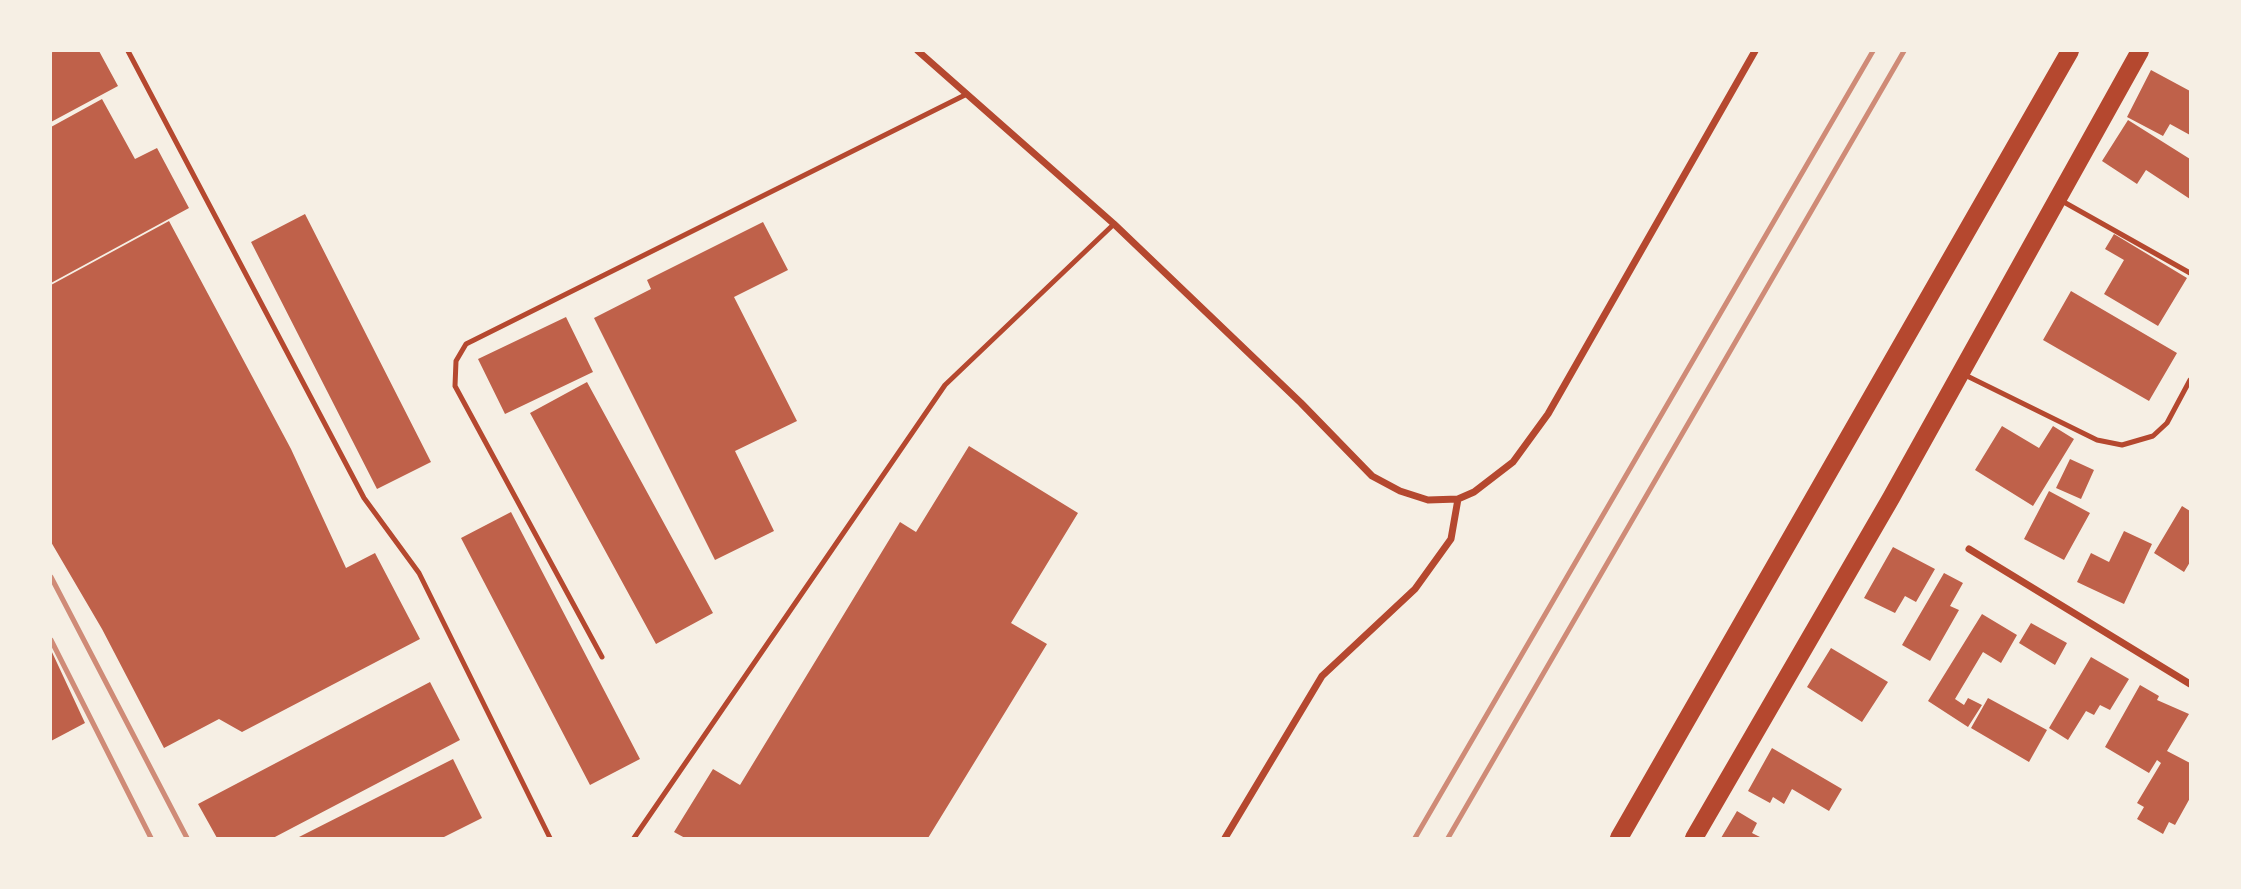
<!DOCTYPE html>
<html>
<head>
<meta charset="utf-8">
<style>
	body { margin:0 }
	#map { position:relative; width:2241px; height:889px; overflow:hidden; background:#f6efe4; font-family:Roboto,sans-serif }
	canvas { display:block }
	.frame { position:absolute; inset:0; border:52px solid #f6efe4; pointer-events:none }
</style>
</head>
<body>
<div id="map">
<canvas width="2241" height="889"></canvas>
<div class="frame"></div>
</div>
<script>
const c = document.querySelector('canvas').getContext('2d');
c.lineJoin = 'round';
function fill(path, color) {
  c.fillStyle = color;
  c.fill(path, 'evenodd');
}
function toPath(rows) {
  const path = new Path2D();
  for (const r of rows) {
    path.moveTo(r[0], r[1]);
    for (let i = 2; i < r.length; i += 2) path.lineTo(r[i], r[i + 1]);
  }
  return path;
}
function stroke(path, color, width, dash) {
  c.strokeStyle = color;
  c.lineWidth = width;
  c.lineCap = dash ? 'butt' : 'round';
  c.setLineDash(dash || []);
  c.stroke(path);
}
fill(toPath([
	[54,51,99,51,118,86,51,122,51,53],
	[2151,70,2190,91,2190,135,2170,124,2163,136,2127,117],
	[102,99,135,159,157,148,189,208,51,283,51,127],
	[2128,120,2190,159,2190,199,2146,170,2137,184,2102,161],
	[305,214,431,462,377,489,251,242],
	[169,221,291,449,346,568,375,553,420,639,242,732,219,719,164,748,102,629,51,542,51,285],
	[763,222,788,270,734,297,797,421,735,451,774,531,715,560,594,318,651,289,647,280],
	[2114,234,2187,278,2158,326,2104,294,2124,260,2105,249],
	[2071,291,2177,353,2149,401,2043,340],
	[566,317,593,372,505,414,478,359],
	[587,382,713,613,656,644,530,413],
	[2002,426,2039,448,2053,426,2074,439,2033,506,1975,470],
	[969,446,1078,513,1011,623,1047,644,928,838,685,838,674,832,713,769,740,785,900,522,916,532],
	[2070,459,2094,470,2081,499,2056,488],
	[2049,491,2090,513,2064,560,2024,539],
	[2182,506,2190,511,2190,562,2184,572,2154,553],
	[511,512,640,759,590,785,461,538],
	[2124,531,2152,544,2124,604,2077,582,2091,553,2109,562],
	[1893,547,1935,569,1916,602,1905,596,1895,613,1864,598],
	[1944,573,1963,583,1950,606,1959,610,1930,661,1902,645],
	[1982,614,2017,635,2001,663,1983,652,1955,699,1964,705,1968,698,1982,705,1968,727,1928,701],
	[2031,623,2067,643,2055,665,2019,643],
	[1831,648,1888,682,1862,722,1807,687],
	[51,650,85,723,51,741],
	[2091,657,2129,679,2110,710,2100,705,2094,715,2086,711,2068,740,2049,728],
	[430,682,460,740,273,838,217,838,198,804],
	[2140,685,2159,696,2157,700,2189,714,2167,751,2190,763,2190,798,2175,825,2169,822,2163,834,2137,819,2144,807,2137,803,2161,763,2157,760,2149,773,2105,747],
	[1988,698,2047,730,2029,762,1971,728],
	[1772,748,1842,789,1829,811,1792,789,1784,804,1773,797,1770,803,1748,791],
	[453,759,482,818,442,838,297,838],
	[1737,811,1757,823,1752,833,1762,838,1721,838]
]), '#bf614a');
stroke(toPath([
	[128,51,364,498,419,573,550,838],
	[2062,201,2190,273],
	[1963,374,2097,440,2122,445,2153,436,2167,423,2190,380],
	[602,657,455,386,456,361,466,344,967,94],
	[634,838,945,385,1114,224]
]), '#b5482f', 5);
stroke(toPath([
	[918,51,1114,224,1301,403,1372,476,1400,491,1428,500,1458,499,1474,492,1513,462,1548,414,1755,51],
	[1969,549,2190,684],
	[1225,838,1322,676,1415,589,1451,539,1458,499]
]), '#b5482f', 7);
stroke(toPath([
	[1619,838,2070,51],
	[1694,838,1891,498,2140,51]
]), '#b5482f', 18);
stroke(toPath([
	[51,577,187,838],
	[51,640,151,838],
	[1415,838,1873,51],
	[1448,838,1904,51]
]), '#cf8b77', 5);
</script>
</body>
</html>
